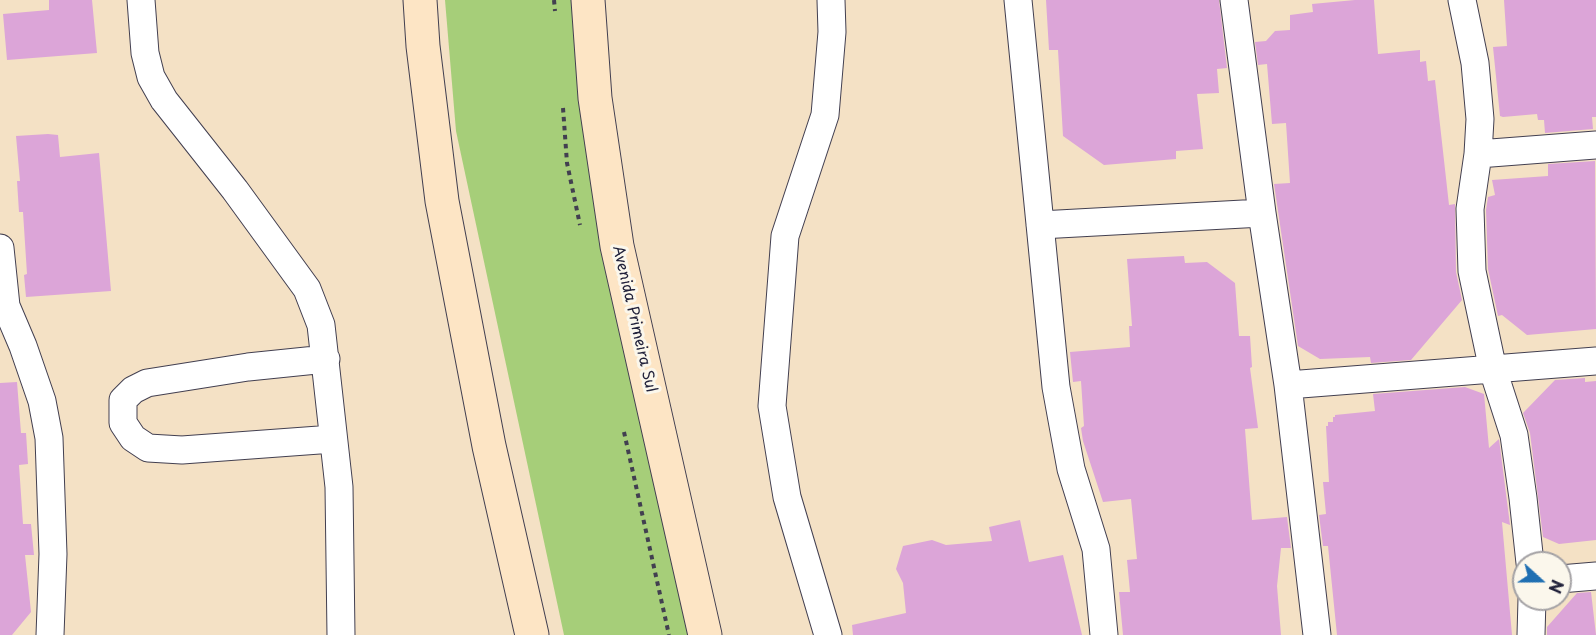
<!DOCTYPE html>
<html>
<head>
<meta charset="utf-8">
<style>
	body { margin:0 }
	#map { position:relative; width:1596px; height:635px; overflow:hidden; background:#f4e1c5; font-family:"Playpen Sans",sans-serif }
	canvas { display:block }
	.north { position:absolute; left:1512px; top:551px; width:60px; height:60px; box-sizing:border-box; background:#fbf7ec; border:2px solid #a4a2a5; border-radius:50%; rotate:111deg; font-size:16px; font-weight:700; line-height:24px; text-align:center; color:#22223b }
	.north::after { content:''; display:block; margin:auto; width:21px; height:27px; background:#1f6fb2; clip-path:polygon(50% 0,100% 100%,50% 72%,0 100%) }
</style>
</head>
<body>
<div id="map">
<canvas width="1596" height="635"></canvas>
<div class="north">N</div>
</div>
<script>
const c = document.querySelector('canvas').getContext('2d');
c.lineJoin = 'round';
function fill(path, color) {
  c.fillStyle = color;
  c.fill(path, 'evenodd');
}
function toPath(rows) {
  const path = new Path2D();
  for (const r of rows) {
    path.moveTo(r[0], r[1]);
    for (let i = 2; i < r.length; i += 2) path.lineTo(r[i], r[i + 1]);
  }
  return path;
}
function stroke(path, color, width, dash) {
  c.strokeStyle = color;
  c.lineWidth = width;
  c.lineCap = dash ? 'butt' : 'round';
  c.setLineDash(dash || []);
  c.stroke(path);
}
function drawText(font, color, halo, rows, align = 'center') {
  c.font = font + ' "Playpen Sans",sans-serif';
  c.lineWidth = 6;
  c.setLineDash([]);
  c.textBaseline = 'middle';
  c.strokeStyle = halo;
  c.fillStyle = color;
  for (const [text, x, y, turn = 0] of rows) {
    c.save();
    c.translate(x, y);
    c.rotate((+turn || 0) * Math.PI / 180);
    c.textAlign = isNaN(turn) ? turn : align;
    if (halo) c.strokeText(text, 0, 0);
    c.fillText(text, 0, 0);
    c.restore();
  }
}
fill(toPath([
	[445,0,577,0,696,635,564,635,456,131]
]), '#a6ce79');
fill(toPath([
	[49,0,92,0,97,53,7,60,3,14,49,10],
	[1046,0,1219,0,1227,68,1217,69,1219,93,1197,94,1203,149,1176,151,1176,159,1104,165,1063,136,1058,50,1049,50],
	[1355,0,1374,0,1378,54,1420,50,1420,62,1426,61,1428,81,1435,80,1449,205,1455,204,1456,272,1462,300,1411,360,1371,363,1370,357,1320,359,1298,346,1274,184,1290,183,1286,123,1272,124,1267,64,1258,65,1255,42,1266,41,1275,31,1290,30,1290,15,1313,12,1312,4],
	[1504,0,1596,0,1596,117,1592,117,1593,129,1545,133,1544,120,1538,120,1537,114,1503,117,1500,116,1493,47,1507,46],
	[48,134,58,135,60,157,99,153,111,291,26,297,24,275,27,274,23,212,19,212,17,181,20,181,16,136],
	[1595,161,1596,329,1527,335,1502,315,1498,316,1488,269,1486,210,1488,197,1495,195,1492,180,1548,176,1548,164],
	[1184,256,1185,263,1207,262,1235,283,1239,336,1250,336,1252,367,1250,368,1258,428,1245,429,1252,520,1287,517,1291,548,1281,548,1277,586,1281,635,1123,635,1119,592,1130,592,1127,560,1137,559,1131,499,1103,502,1083,441,1081,428,1084,426,1081,381,1073,382,1070,352,1130,347,1129,326,1132,326,1127,259],
	[1585,378,1585,382,1596,381,1596,540,1559,544,1543,537,1530,433,1523,413,1555,380],
	[17,382,21,433,26,433,28,464,19,465,23,524,31,524,34,555,25,555,31,612,12,635,0,635,0,383],
	[1465,387,1484,394,1489,448,1499,439,1510,525,1502,522,1512,635,1337,635,1328,546,1323,546,1319,515,1326,514,1323,482,1329,482,1326,426,1328,426,1328,422,1333,422,1333,417,1335,417,1335,415,1375,411,1373,394],
	[1020,520,1029,562,1063,555,1082,635,853,635,852,625,906,613,903,583,896,569,903,546,932,540,946,545,992,541,989,527],
	[1591,592,1596,635,1547,635,1547,627,1577,593]
]), '#dca5d8');
const minor = toPath([
	[141,0,145,53,151,77,164,100,235,190,307,289,321,325,339,487,341,635],
	[1018,0,1056,387,1071,469,1096,549,1104,635],
	[1234,0,1262,213,1288,385,1317,635],
	[1462,0,1475,63,1480,119,1478,154,1470,209,1472,271,1493,370,1514,435,1523,498,1530,563],
	[1478,154,1596,145],
	[1040,225,1262,213],
	[0,248,6,306,23,346,42,401,49,438,53,554,50,635],
	[326,359,248,367,147,383,133,390,123,400,123,423,133,438,148,448,182,450,333,439],
	[1288,385,1596,361],
	[1560,579,1596,576],
	[828,635,787,497,772,406,785,236,825,115,832,32,831,0],
	[1531,635,1532,599]
]);
const secondary = toPath([
	[420,0,423,46,442,201,489,446,532,635],
	[588,0,595,98,617,246,705,635]
]);
stroke(minor, '#423f50', 29);
stroke(secondary, '#423f50', 35);
stroke(toPath([
	[554,0,555,11],
	[563,108,567,163,580,225],
	[624,432,669,635]
]), '#423f50', 4, [4.5, 4.5]);
stroke(minor, '#fff', 27);
stroke(secondary, '#fde5c5', 33);
drawText('15px', '#22223b', '#fbf7ec', [
	["Avenida Primeira Sul",634,319,77]
]);
</script>
</body>
</html>
